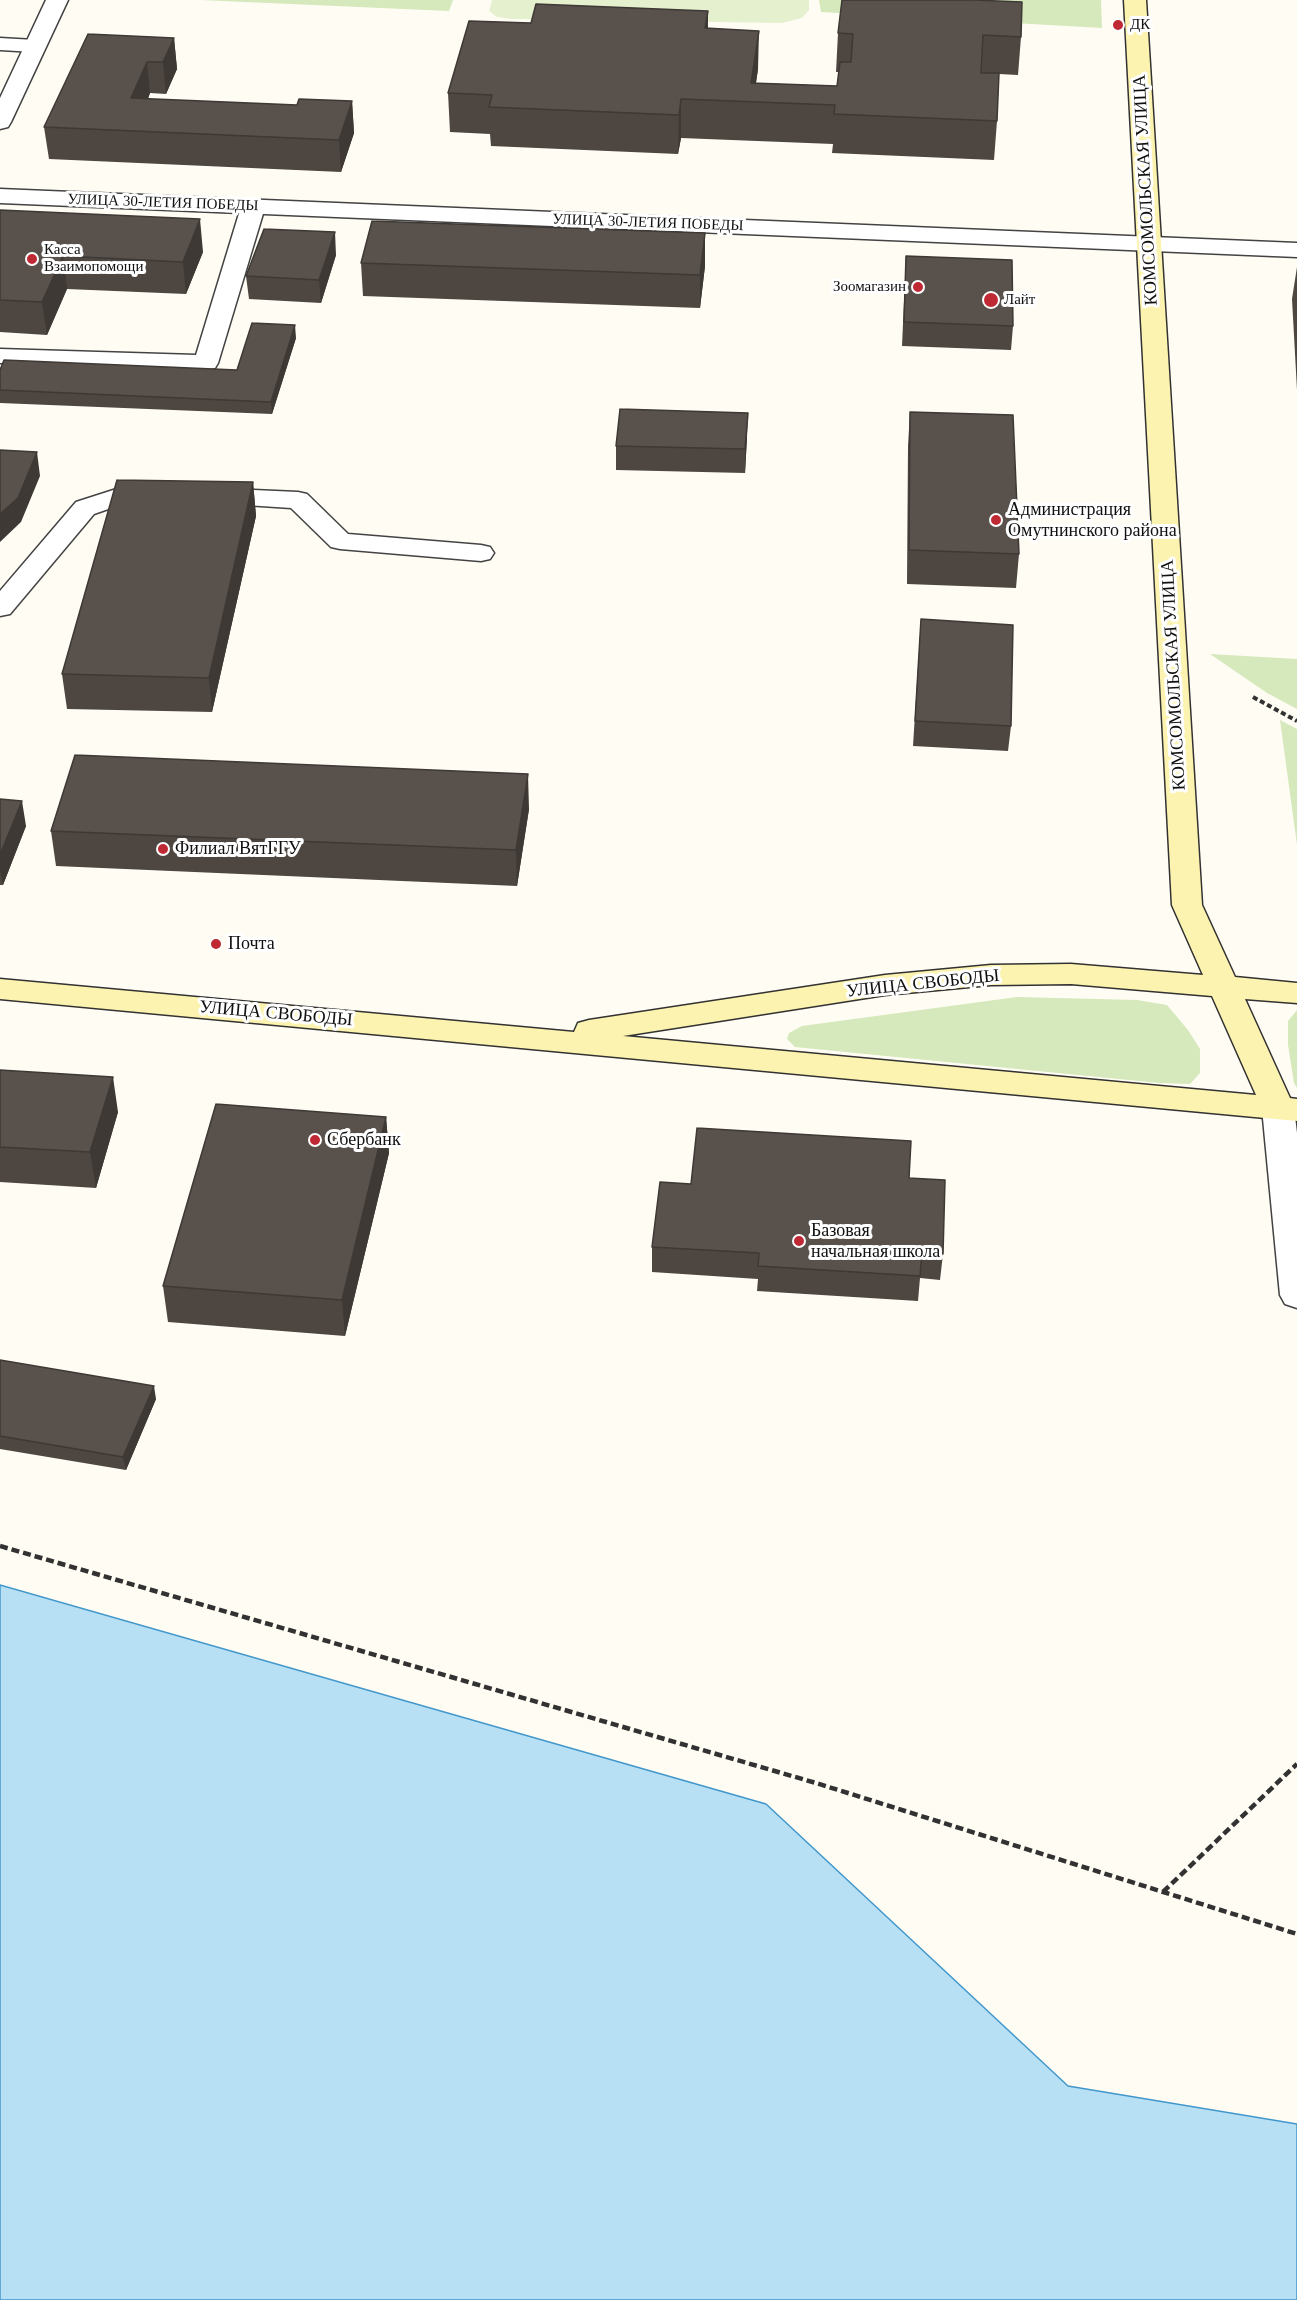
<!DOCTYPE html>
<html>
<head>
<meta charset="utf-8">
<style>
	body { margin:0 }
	canvas { display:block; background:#fffcf3 }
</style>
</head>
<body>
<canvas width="1297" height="2300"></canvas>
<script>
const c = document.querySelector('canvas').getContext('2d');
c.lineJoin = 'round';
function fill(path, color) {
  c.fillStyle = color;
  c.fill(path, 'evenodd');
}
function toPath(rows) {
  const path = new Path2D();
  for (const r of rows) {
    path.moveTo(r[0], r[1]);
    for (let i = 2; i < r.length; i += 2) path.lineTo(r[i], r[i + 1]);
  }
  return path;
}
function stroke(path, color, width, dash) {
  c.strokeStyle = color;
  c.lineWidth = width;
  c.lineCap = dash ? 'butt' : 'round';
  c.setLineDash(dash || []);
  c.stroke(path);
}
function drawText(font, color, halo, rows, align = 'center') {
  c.font = font + ' "Times New Roman",serif';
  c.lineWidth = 6;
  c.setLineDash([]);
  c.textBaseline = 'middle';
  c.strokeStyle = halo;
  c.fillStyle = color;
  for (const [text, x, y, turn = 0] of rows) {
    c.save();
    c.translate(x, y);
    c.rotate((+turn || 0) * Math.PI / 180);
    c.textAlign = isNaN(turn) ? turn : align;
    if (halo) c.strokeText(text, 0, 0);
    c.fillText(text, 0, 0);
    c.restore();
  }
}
fill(toPath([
	[200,0,453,0,449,11],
	[819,0,1101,0,1102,28,821,12],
	[1210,654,1297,659,1297,709,1267,693],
	[1280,720,1297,729,1297,845],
	[1017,997,1137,1000,1167,1005,1188,1030,1200,1049,1200,1073,1190,1084,1159,1083,795,1047,787,1039,789,1033,802,1026],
	[1297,1010,1297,1088,1294,1083,1288,1045,1288,1021]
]), '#d5e9bc');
fill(toPath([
	[492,0,809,0,809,10,802,18,782,23,511,19,497,17,489,11]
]), '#e5f1ce');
const water = toPath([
	[0,1585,766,1804,1068,2086,1297,2124,1297,2300,0,2300,0,1585]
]);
fill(water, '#b8e0f5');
stroke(water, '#4197cb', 1.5);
const lane = toPath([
	[0,38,35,40,43,41,46,46,43,51,35,52,0,50,0,38],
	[253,200,261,202,265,207,218,363,215,368,206,370,0,363,0,349,196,355,241,207,245,202,253,200],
	[132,484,155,485,164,487,168,493,164,499,155,501,134,500,94,514,10,614,0,616,0,591,76,502,132,484],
	[209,488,298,492,307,494,348,534,481,545,490,547,494,553,490,559,481,561,340,549,331,547,291,508,200,502,196,496,200,490,209,488]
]);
const street = toPath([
	[46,0,68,0,11,122,8,127,0,129,0,98,46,0],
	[0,189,1297,243,1297,257,0,203,0,189],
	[1278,1097,1290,1100,1294,1108,1297,1133,1297,1308,1285,1304,1280,1295,1262,1108,1266,1100,1278,1097]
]);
const secondary = toPath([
	[1124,0,1146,0,1202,905,1235,977,1297,983,1297,1003,1245,999,1290,1098,1297,1099,1297,1121,0,999,0,979,574,1032,578,1023,589,1020,885,975,991,965,1071,964,1203,975,1172,905,1124,0],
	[1071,984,1212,996,1256,1095,623,1036,885,995,991,985,1071,984]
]);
stroke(lane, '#434343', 3);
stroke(street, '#434343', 3);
stroke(secondary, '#323232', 3);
stroke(toPath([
	[1253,697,1297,721]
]), '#323232', 4, [5, 3]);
stroke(toPath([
	[0,1546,816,1783,1297,1934],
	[1163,1892,1297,1764]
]), '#323232', 4.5, [8, 4]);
fill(lane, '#fff');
fill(street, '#fff');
fill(secondary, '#fdf3b0');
fill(toPath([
	[842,0,1021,37,1018,75,999,74,997,121,994,160,832,153,833,144,681,138,678,154,491,146,490,134,450,132,448,93,531,23,708,11,708,29,758,69,756,83,837,86,839,72,836,72,838,33],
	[174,38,177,69,166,94,150,93,148,99,297,105,352,101,354,133,341,172,49,159,44,127],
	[0,210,203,252,186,294,67,289,47,335,0,332],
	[705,233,705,266,700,308,363,296,361,263],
	[336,255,321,303,249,299,246,276],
	[906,256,1013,326,1011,350,902,346],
	[1297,267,1297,390,1292,299],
	[296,338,272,414,0,403,0,370,237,370],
	[910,412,1019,554,1016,588,907,584,908,446],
	[747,437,745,473,616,470,616,446],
	[253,482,256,516,212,712,67,709,62,674],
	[921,619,1011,726,1008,751,913,746],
	[0,799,26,826,3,885,0,885],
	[529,809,517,886,56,866,51,831],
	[0,1070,118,1112,96,1188,0,1182],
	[386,1117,389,1153,345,1336,168,1322,163,1286],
	[909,1178,943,1254,940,1280,920,1278,918,1301,757,1291,758,1279,652,1272,652,1247,691,1184],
	[0,1360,156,1399,126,1470,0,1449]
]), '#4d4641');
fill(toPath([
	[708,11,708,49,705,28],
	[759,31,758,69,753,102,751,83],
	[174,38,177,69,166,94,163,62],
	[147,62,150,93,135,130,131,98],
	[681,99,681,138,678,154,679,115],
	[352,101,354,133,341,172,339,140],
	[200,219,203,252,186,294,183,262],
	[335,232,336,255,321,303,319,280],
	[705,233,705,266,700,308,700,275],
	[63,256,67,289,47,335,42,302],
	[295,325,296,338,272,414,271,402],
	[748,413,747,437,745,473,745,449],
	[37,452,40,476,21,522,0,542,0,514],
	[253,482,256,516,212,712,209,678],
	[528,774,529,809,517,886,516,850],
	[22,801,26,826,3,885,0,870,0,855],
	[113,1077,118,1112,96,1188,90,1152],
	[386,1117,389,1153,345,1336,342,1300],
	[154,1386,156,1399,126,1470,123,1457]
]), '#3e3935');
const building = toPath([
	[842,0,974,0,1022,2,1021,37,983,35,981,73,999,73,997,121,834,114,835,105,681,99,679,115,489,107,492,95,448,93,469,21,531,23,536,4,708,11,705,28,759,31,751,83,837,86,840,62,851,62,853,34,838,33,842,0],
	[88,34,174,38,163,62,147,62,131,98,297,105,299,99,352,101,339,140,44,127,88,34],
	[0,210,200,219,183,262,63,256,42,302,0,300,0,210],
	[372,221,705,233,700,275,361,263,372,221],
	[264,229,335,232,319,280,246,276,264,229],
	[906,256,1012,260,1013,326,904,322,906,256],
	[252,323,295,325,271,402,0,390,0,370,4,360,237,370,252,323],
	[620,409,748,413,745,449,616,446,620,409],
	[910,412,1013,415,1019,554,909,550,910,412],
	[0,450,37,452,18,498,0,514,0,450],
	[117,480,253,482,209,678,62,674,117,480],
	[921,619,1013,625,1011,726,915,721,921,619],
	[75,755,528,774,516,850,51,831,75,755],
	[0,799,22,801,0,855,0,799],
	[0,1070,113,1077,90,1152,0,1147,0,1070],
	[216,1104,386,1117,342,1300,163,1286,216,1104],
	[697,1128,911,1141,909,1178,945,1180,943,1254,922,1253,920,1276,758,1266,759,1253,652,1247,660,1182,691,1184,697,1128],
	[0,1360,154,1386,123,1457,0,1436,0,1360]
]);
fill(building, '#59514c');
stroke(building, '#3e3935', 1.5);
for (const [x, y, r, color] of [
	[1118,25,6,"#bf2933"],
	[32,259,6,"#bf2933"],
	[918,287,6,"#bf2933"],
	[991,300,8,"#bf2933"],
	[996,520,6,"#bf2933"],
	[163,849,6,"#bf2933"],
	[216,944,6,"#bf2933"],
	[315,1140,6,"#bf2933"],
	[799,1241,6,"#bf2933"]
]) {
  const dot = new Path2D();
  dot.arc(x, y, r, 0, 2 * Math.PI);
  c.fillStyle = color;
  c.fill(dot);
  stroke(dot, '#fff', 2);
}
drawText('15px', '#101010', '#fff', [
	["ДК",1130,25],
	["Касса",44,250],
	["Взаимопомощи",44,267],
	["Зоомагазин",906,287,"right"],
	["Лайт",1004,300]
], 'left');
drawText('15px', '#101010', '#fff', [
	["УЛИЦА 30-ЛЕТИЯ ПОБЕДЫ",163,203,2],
	["УЛИЦА 30-ЛЕТИЯ ПОБЕДЫ",648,223,2]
]);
drawText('18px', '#101010', '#fff', [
	["КОМСОМОЛЬСКАЯ УЛИЦА",1146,190,-93],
	["КОМСОМОЛЬСКАЯ УЛИЦА",1174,675,-93],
	["УЛИЦА СВОБОДЫ",923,984,-6],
	["УЛИЦА СВОБОДЫ",276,1014,5]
]);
drawText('18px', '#101010', '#fff', [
	["Администрация",1008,510],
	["Омутнинского района",1008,531],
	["Филиал ВятГГУ",175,849],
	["Почта",228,944],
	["Сбербанк",327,1140],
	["Базовая",811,1231],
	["начальная школа",811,1252]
], 'left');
</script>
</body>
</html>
